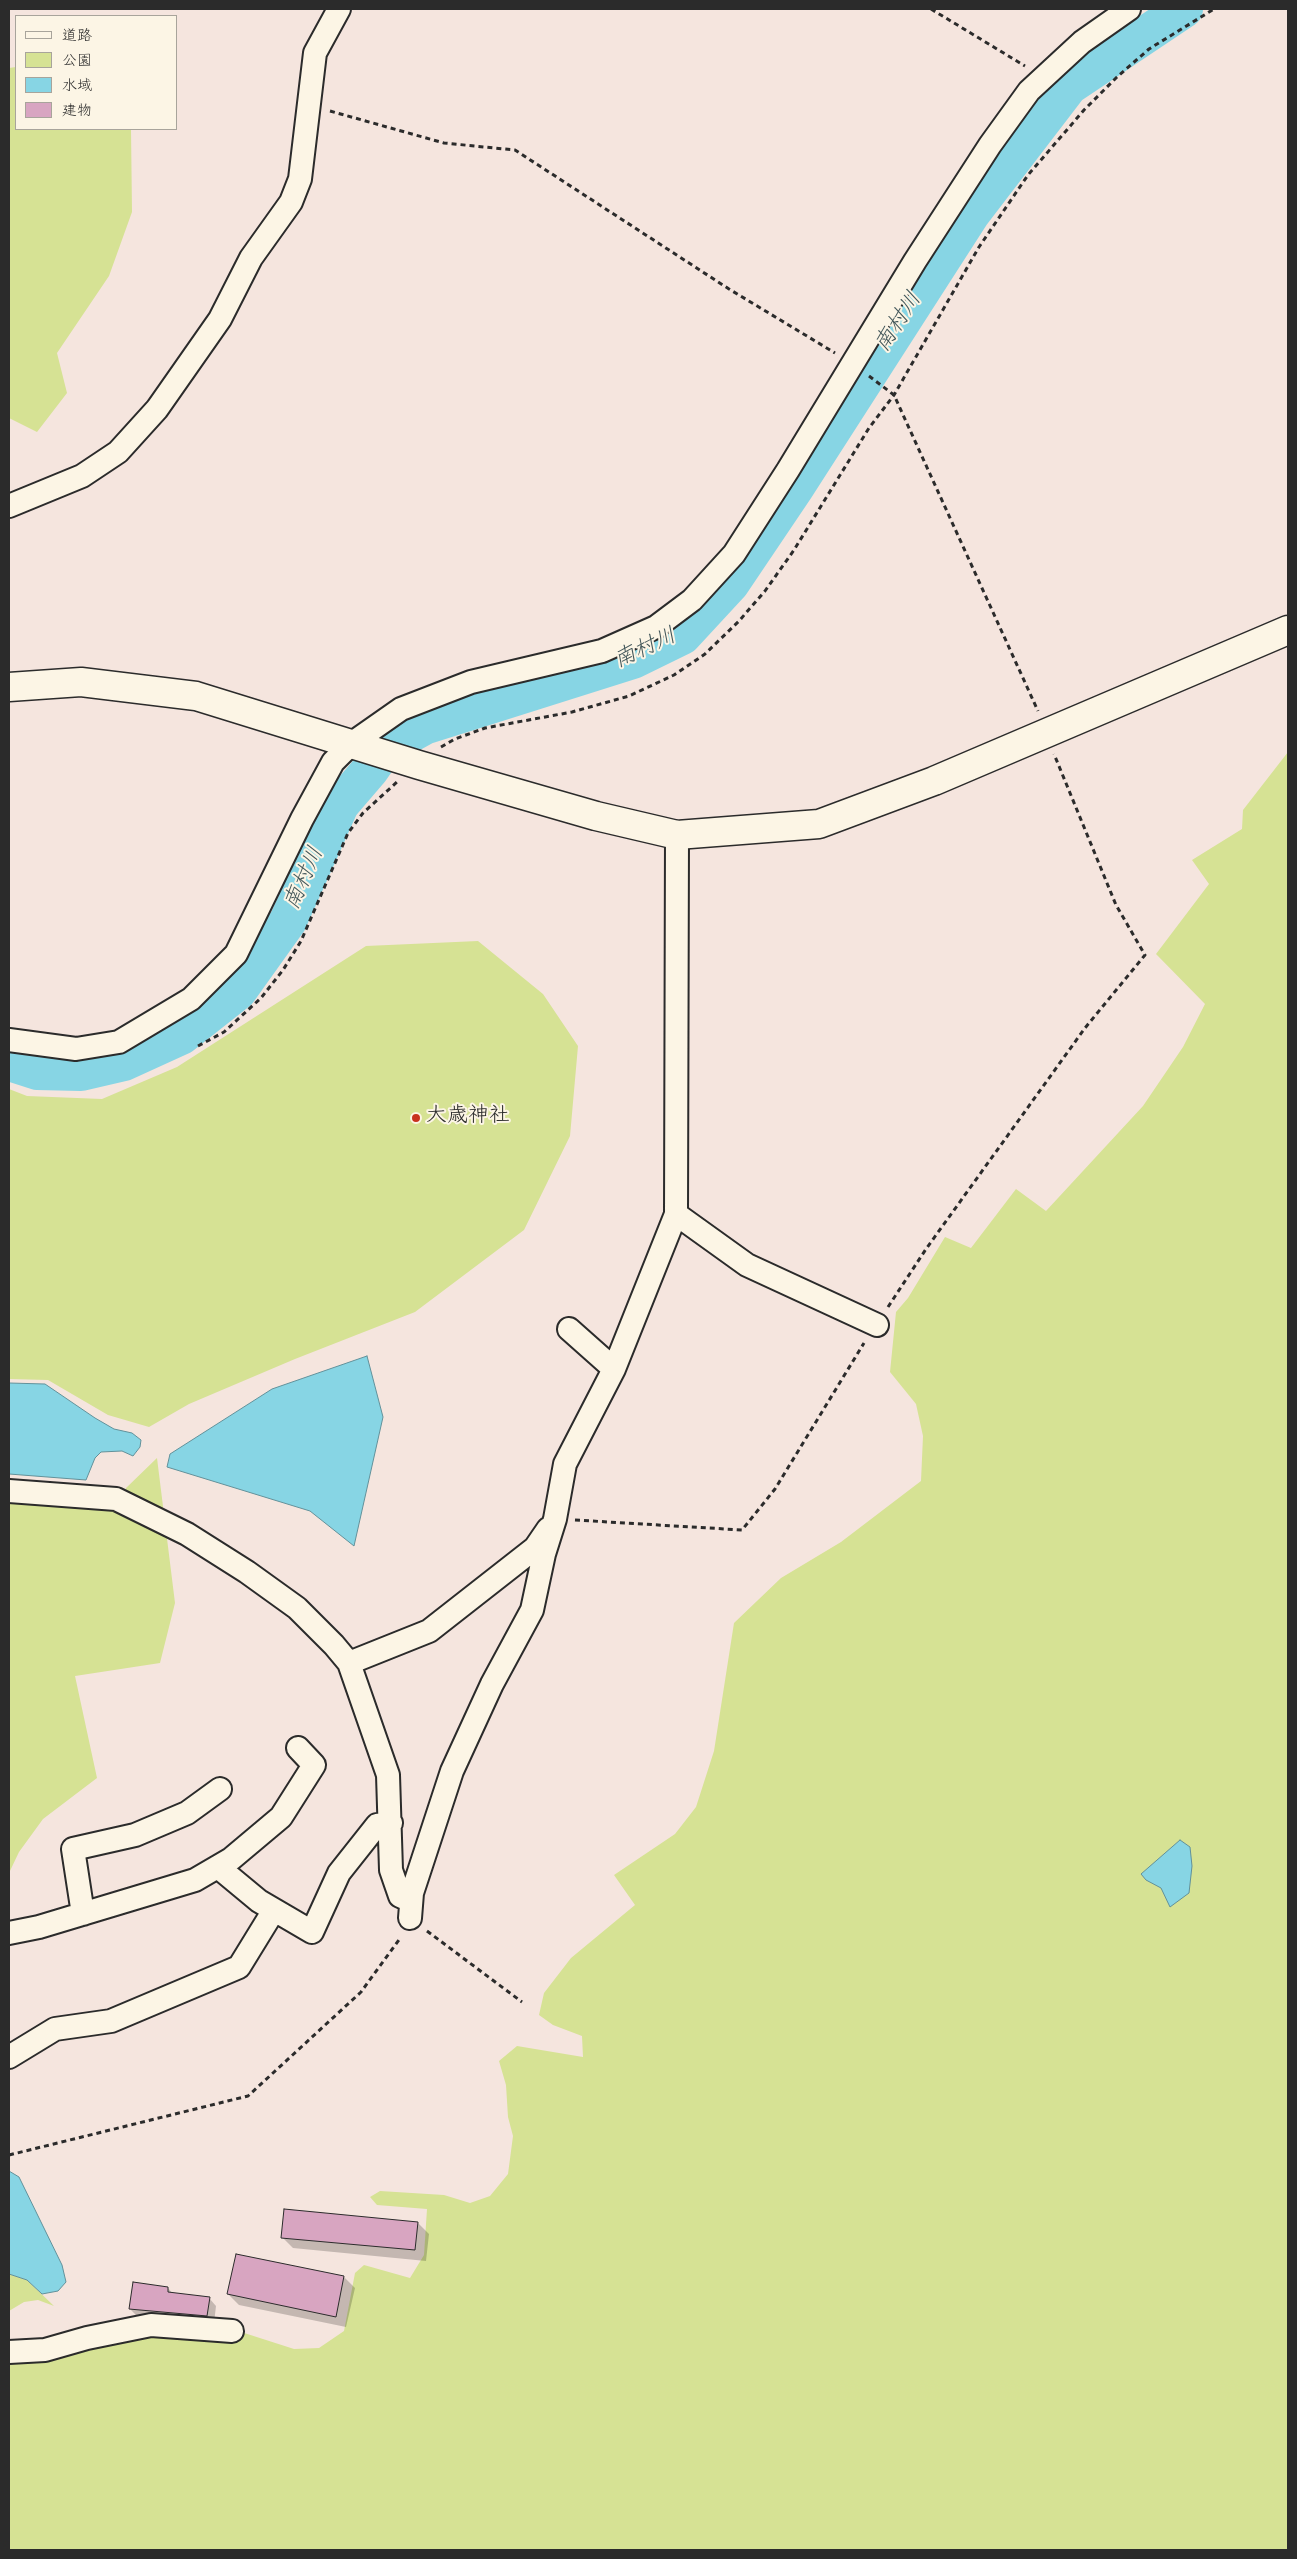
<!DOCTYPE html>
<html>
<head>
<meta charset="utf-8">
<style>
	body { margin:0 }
	#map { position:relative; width:1297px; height:2559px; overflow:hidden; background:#f5e5de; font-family:"Indie Flower","Klee One",sans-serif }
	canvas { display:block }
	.frame { position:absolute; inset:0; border:10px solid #2b2b2b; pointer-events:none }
	.legend { position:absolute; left:15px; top:15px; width:162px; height:115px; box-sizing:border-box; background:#fcf5e5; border:1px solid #a8a49b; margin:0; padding:6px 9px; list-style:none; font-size:15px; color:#2b2b2b }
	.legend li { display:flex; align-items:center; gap:10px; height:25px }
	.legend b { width:25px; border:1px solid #a8a49b }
</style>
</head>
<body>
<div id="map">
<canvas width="1297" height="2559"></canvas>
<div class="frame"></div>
<ul class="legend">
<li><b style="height:6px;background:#fcf5e5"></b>道路</li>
<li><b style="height:14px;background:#d6e294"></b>公園</li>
<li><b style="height:14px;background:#87d5e4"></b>水域</li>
<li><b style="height:14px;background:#d8a5c1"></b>建物</li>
</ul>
</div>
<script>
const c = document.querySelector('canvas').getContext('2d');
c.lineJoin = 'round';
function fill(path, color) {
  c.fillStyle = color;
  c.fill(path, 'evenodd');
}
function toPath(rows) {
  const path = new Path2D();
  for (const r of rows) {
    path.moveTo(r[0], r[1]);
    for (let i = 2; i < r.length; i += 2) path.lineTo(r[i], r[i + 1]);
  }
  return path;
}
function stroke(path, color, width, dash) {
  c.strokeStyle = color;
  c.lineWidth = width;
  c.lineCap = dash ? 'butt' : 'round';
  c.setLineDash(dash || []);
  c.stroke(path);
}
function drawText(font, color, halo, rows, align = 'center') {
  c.font = font + ' "Indie Flower","Klee One",sans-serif';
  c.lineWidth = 4;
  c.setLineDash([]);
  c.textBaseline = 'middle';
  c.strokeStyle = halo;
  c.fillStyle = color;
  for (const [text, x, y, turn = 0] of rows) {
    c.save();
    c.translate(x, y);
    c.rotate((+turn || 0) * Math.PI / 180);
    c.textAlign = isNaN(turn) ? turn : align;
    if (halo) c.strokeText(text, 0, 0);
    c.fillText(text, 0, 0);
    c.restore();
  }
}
fill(toPath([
	[16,67,16,129,131,129,132,212,109,276,57,353,67,393,37,432,9,418,9,68],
	[1288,752,1288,2550,9,2550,9,2338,11,2341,28,2343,207,2321,294,2349,319,2348,344,2331,355,2273,364,2265,410,2278,424,2255,427,2209,377,2205,370,2197,380,2191,444,2195,470,2203,490,2196,508,2174,513,2136,508,2117,506,2085,499,2061,517,2046,583,2057,582,2036,553,2025,539,2015,544,1993,571,1958,635,1905,614,1875,675,1834,696,1807,714,1751,734,1623,781,1578,841,1542,921,1481,923,1436,916,1404,890,1372,896,1312,908,1298,945,1237,971,1248,1016,1189,1046,1211,1143,1106,1183,1047,1205,1004,1156,954,1209,884,1192,860,1242,829,1243,810],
	[478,941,543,994,578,1046,570,1136,524,1230,415,1312,295,1359,189,1404,149,1427,108,1415,48,1380,9,1379,9,1089,27,1096,102,1099,177,1067,366,946],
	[157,1458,175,1603,160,1663,75,1676,97,1778,43,1819,19,1852,9,1873,9,1478,120,1512,126,1488],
	[9,2274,27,2280,54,2306,38,2300,24,2302,9,2311]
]), '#d6e294');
const water = toPath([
	[367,1356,383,1417,354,1546,310,1511,167,1467,170,1454,272,1389,367,1356],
	[9,1383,45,1384,95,1418,114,1429,132,1433,141,1440,140,1447,133,1456,122,1451,101,1452,95,1458,86,1480,9,1474,9,1383],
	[1180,1840,1190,1847,1192,1866,1189,1893,1170,1907,1161,1888,1146,1880,1141,1874,1180,1840],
	[9,2171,19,2177,62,2265,66,2282,58,2291,42,2294,27,2280,9,2274,9,2171]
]);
fill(water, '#87d5e4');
stroke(water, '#62919a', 1);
fill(toPath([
	[418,2223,429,2234,426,2261,293,2248,282,2237],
	[344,2277,355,2288,346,2327,239,2305,228,2294],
	[168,2288,173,2294,209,2298,216,2306,214,2323,137,2316,130,2309]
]), '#0003');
stroke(toPath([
	[9,1062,37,1071,81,1072,124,1062,181,1036,238,991,288,921,340,805,370,770,386,747,424,726,633,660,682,636,731,583,795,488,971,214,1069,86,1184,9]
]), '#87d5e4', 38);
const building = toPath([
	[284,2209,418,2222,415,2250,281,2238,284,2209],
	[236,2254,344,2276,336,2317,227,2294,236,2254],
	[133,2282,168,2287,168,2292,210,2297,207,2316,129,2309,133,2282]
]);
fill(building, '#d8a5c1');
stroke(building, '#2b2b2b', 1);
const street = toPath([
	[9,506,82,476,118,452,157,409,220,319,251,258,291,202,300,179,315,53,339,9],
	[9,1040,76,1049,119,1042,191,999,236,954,302,819,333,762,351,744,401,709,471,682,602,651,656,627,692,600,734,554,788,470,915,261,990,145,1029,91,1082,42,1129,9],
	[676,1214,747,1265,877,1325],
	[569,1329,614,1369],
	[9,1491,116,1499,187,1534,247,1572,297,1608,334,1645,349,1663,388,1775,391,1870,400,1896,411,1901],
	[349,1663,429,1631,535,1548,548,1529],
	[218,1867,259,1901,312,1932,339,1873,377,1825,391,1823],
	[83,1914,73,1849,135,1835,187,1813,220,1789],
	[410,1918,412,1893,452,1771,492,1684,532,1610,544,1554,555,1519,565,1464,614,1369,676,1214,677,835],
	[9,1933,39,1927,195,1880,231,1859,281,1817,314,1765,298,1748],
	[9,2057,55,2029,111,2021,239,1967,274,1910],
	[9,2352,45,2350,87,2338,151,2325,232,2331]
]);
const secondary = toPath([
	[9,687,81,682,196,696,419,765,596,816,677,835,819,824,934,781,1288,630]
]);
stroke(street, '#2b2b2b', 26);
stroke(secondary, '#2b2b2b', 31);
stroke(toPath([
	[931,9,1025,66],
	[330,111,444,143,515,150,729,289,835,353],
	[869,376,894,395,1038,711],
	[441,747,455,739,485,728,572,712,629,696,674,675,705,654,739,621,765,591,794,550,869,428,894,395,979,247,1028,175,1084,110,1117,77,1149,49,1214,9],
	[198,1046,224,1032,261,998,283,970,301,941,348,833,363,813,397,782],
	[888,1307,926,1249,1085,1028,1145,955,1116,905,1054,754],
	[575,1520,742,1530,775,1489,864,1343],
	[427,1931,522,2002],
	[9,2155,248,2096,361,1992,401,1937]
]), '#2b2b2b', 3, [5, 4]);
stroke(street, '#fcf5e5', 22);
stroke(secondary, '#fcf5e5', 28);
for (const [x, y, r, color] of [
	[416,1118,5,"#c8321e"]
]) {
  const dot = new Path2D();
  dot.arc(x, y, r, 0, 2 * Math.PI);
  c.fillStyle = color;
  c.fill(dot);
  stroke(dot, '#fcf5e5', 2);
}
drawText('21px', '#2b2b2b', '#fcf5e5', [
	["大歳神社",426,1118]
], 'left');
drawText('italic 22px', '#425659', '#fcf5e5', [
	["南村川",900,323,-57],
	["南村川",646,650,-25],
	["南村川",306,879,-66]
]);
</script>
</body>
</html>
